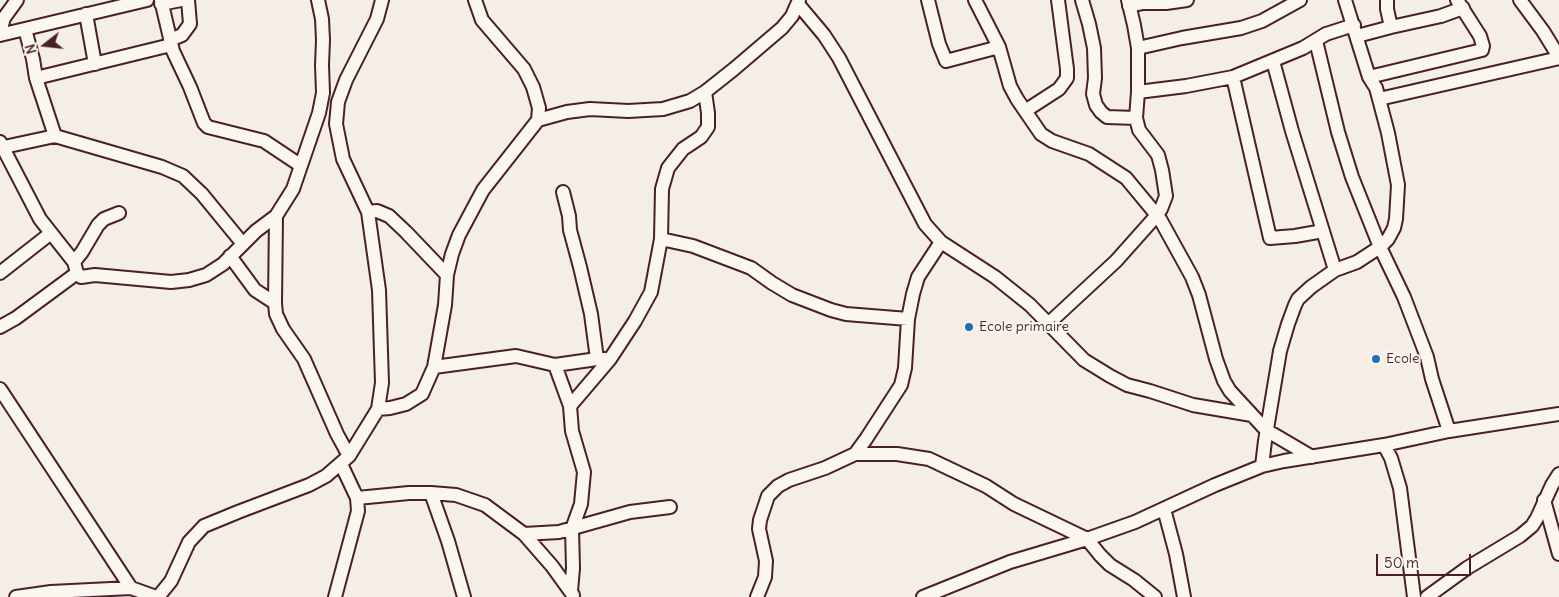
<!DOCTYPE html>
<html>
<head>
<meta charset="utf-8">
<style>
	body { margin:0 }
	#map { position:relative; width:1559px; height:597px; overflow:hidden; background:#f4eee4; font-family:Delius,sans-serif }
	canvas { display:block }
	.north { position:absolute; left:20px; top:20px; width:50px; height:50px; -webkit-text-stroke:4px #fbf7ec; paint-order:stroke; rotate:254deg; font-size:14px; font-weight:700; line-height:20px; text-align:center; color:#4a1f2b }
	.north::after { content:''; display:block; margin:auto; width:18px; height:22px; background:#4a1f2b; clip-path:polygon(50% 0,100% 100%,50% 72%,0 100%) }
	.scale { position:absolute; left:1376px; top:554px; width:95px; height:22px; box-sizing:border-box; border:2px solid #4a1f2b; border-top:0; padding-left:6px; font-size:15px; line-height:18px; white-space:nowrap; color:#4a1f2b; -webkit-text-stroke:4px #fbf7ec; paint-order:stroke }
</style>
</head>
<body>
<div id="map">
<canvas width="1559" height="597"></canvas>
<div class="north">N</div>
<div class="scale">50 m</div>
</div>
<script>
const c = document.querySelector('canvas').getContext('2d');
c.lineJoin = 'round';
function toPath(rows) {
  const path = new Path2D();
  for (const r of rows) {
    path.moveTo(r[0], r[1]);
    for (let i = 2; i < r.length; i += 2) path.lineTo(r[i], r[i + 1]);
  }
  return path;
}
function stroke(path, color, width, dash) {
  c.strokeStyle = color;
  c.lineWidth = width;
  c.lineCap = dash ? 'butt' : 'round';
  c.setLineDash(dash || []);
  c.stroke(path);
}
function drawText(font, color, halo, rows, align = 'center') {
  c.font = font + ' Delius,sans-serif';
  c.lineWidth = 4;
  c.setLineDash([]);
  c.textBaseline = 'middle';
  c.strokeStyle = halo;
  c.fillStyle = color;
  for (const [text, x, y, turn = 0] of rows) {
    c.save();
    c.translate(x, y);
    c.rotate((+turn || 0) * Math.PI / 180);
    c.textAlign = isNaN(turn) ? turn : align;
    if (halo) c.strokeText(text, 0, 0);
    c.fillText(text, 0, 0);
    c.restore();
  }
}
const minor = toPath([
	[161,0,173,51,190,87,204,123,208,127,264,141,300,165],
	[318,0,322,19,323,40,322,65,323,93,319,113,293,189,276,216,275,303,276,314,283,329,304,359,337,434,349,456],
	[475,0,482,20,524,69,533,87,539,108,538,120],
	[928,0,939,44,946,61,999,47],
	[975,0,999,47,1010,86,1017,99,1041,134,1052,141,1089,154,1126,178,1160,219,1192,277,1199,295,1216,359,1224,381,1230,391,1266,430,1312,457],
	[1082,0,1089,24,1094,48,1095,78,1093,94,1096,105,1101,112,1107,117,1136,118],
	[1387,0,1387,9,1391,27],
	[1520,0,1543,31,1559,57],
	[161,4,181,0],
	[798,4,824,35,839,58,925,224,941,242,995,277,1030,305,1084,360,1110,376,1127,385,1150,391,1193,405,1252,415],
	[1129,6,1143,3,1166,3,1187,0],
	[86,14,95,64],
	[25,29,147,0],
	[0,32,4,18,17,0],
	[0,35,25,29,33,59,36,78,55,136,162,167,183,176,202,194,243,244],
	[1357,36,1391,27,1441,16,1463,8],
	[170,40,182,35,190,24,188,0],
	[1316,41,1338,132,1352,177,1380,247,1404,297,1427,357,1432,379,1449,431],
	[1138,48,1182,38,1241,28,1262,21,1300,0],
	[1273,61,1292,131,1335,270],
	[1233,77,1270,238,1295,236,1323,231],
	[1369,77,1482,50,1483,46,1480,36,1457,0],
	[36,78,171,45],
	[1138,92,1186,86,1233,77,1303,48,1326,34,1354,25],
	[1379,99,1559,58],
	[1025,111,1059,89,1067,78,1067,69,1058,0],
	[0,142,40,219,74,262,77,273,16,318,0,327],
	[4,147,55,136],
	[563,192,569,216,570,230,580,267,591,314,597,359],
	[368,212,377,211,389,216,406,232,447,275],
	[661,239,693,246,751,268,772,283,792,295,831,310,846,314,908,319],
	[230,256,255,290,275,303],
	[74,262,82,252,98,225,104,219,119,213],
	[0,273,51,233],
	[77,273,81,277,95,275,171,282,189,280,206,275,223,264,256,231,276,216],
	[1048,324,1116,261,1157,215,1161,209,1166,196,1162,170,1158,155,1139,130,1136,118,1138,92,1138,48,1134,25,1128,0],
	[555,365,570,406],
	[434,367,516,356,555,365,597,359,610,359],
	[0,389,131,588],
	[378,409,390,408,406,404,422,394,434,367,445,305,447,275,452,254,459,235,483,190,538,120,567,112,590,109,628,111,663,109,690,101,705,92,734,69,782,28,792,16,799,0],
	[1384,445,1391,458,1400,488,1414,597],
	[855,454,897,454,929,459,986,486,1014,504,1087,539,1100,555,1110,565,1134,580,1155,597],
	[1262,466,1265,441,1280,351,1288,324,1295,305,1298,299,1311,287,1335,270,1357,262,1380,247,1388,239,1394,228,1396,219,1398,185,1388,133,1379,99,1376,88,1369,77,1345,0],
	[431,493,448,541,464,597],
	[357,498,409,493,431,493,456,495,485,505,524,534,552,566,573,595],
	[1544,500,1559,554],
	[1164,509,1176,554,1184,597],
	[524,534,559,532,630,512,670,507],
	[571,591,573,568,572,529,581,504,584,472,572,431,570,406,610,359,635,321,651,292,661,239,662,189,668,168,683,149,701,137,708,127,708,113,705,92],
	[16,597,51,592,131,588,156,597],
	[158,597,171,581,189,542,204,526,238,512,309,485,326,476,349,456,378,409,382,383,379,290,368,212,343,159,336,124,338,102,346,80,377,19,382,0],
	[335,597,358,511,357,498,341,464],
	[757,597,765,577,766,561,759,529,760,520,768,496,778,486,789,480,825,468,855,454,866,439,901,385,905,368,908,319,913,294,918,277,941,242],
	[923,597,1010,562,1087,539,1135,522,1215,485,1262,466,1284,461,1384,445,1449,431,1559,414],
	[1427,597,1467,568,1520,536,1532,526,1537,518,1552,485,1559,474]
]);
stroke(minor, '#4a1f2b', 16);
stroke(minor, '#fbf7ec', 12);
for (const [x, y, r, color] of [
	[969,327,5,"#1f6fb2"],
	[1376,359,5,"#1f6fb2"]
]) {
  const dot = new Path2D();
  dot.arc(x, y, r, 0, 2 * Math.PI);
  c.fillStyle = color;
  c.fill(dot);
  stroke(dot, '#fbf7ec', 2);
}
drawText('14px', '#4a1f2b', '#fbf7ec', [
	["Ecole primaire",979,327],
	["Ecole",1386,359]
], 'left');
</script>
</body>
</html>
